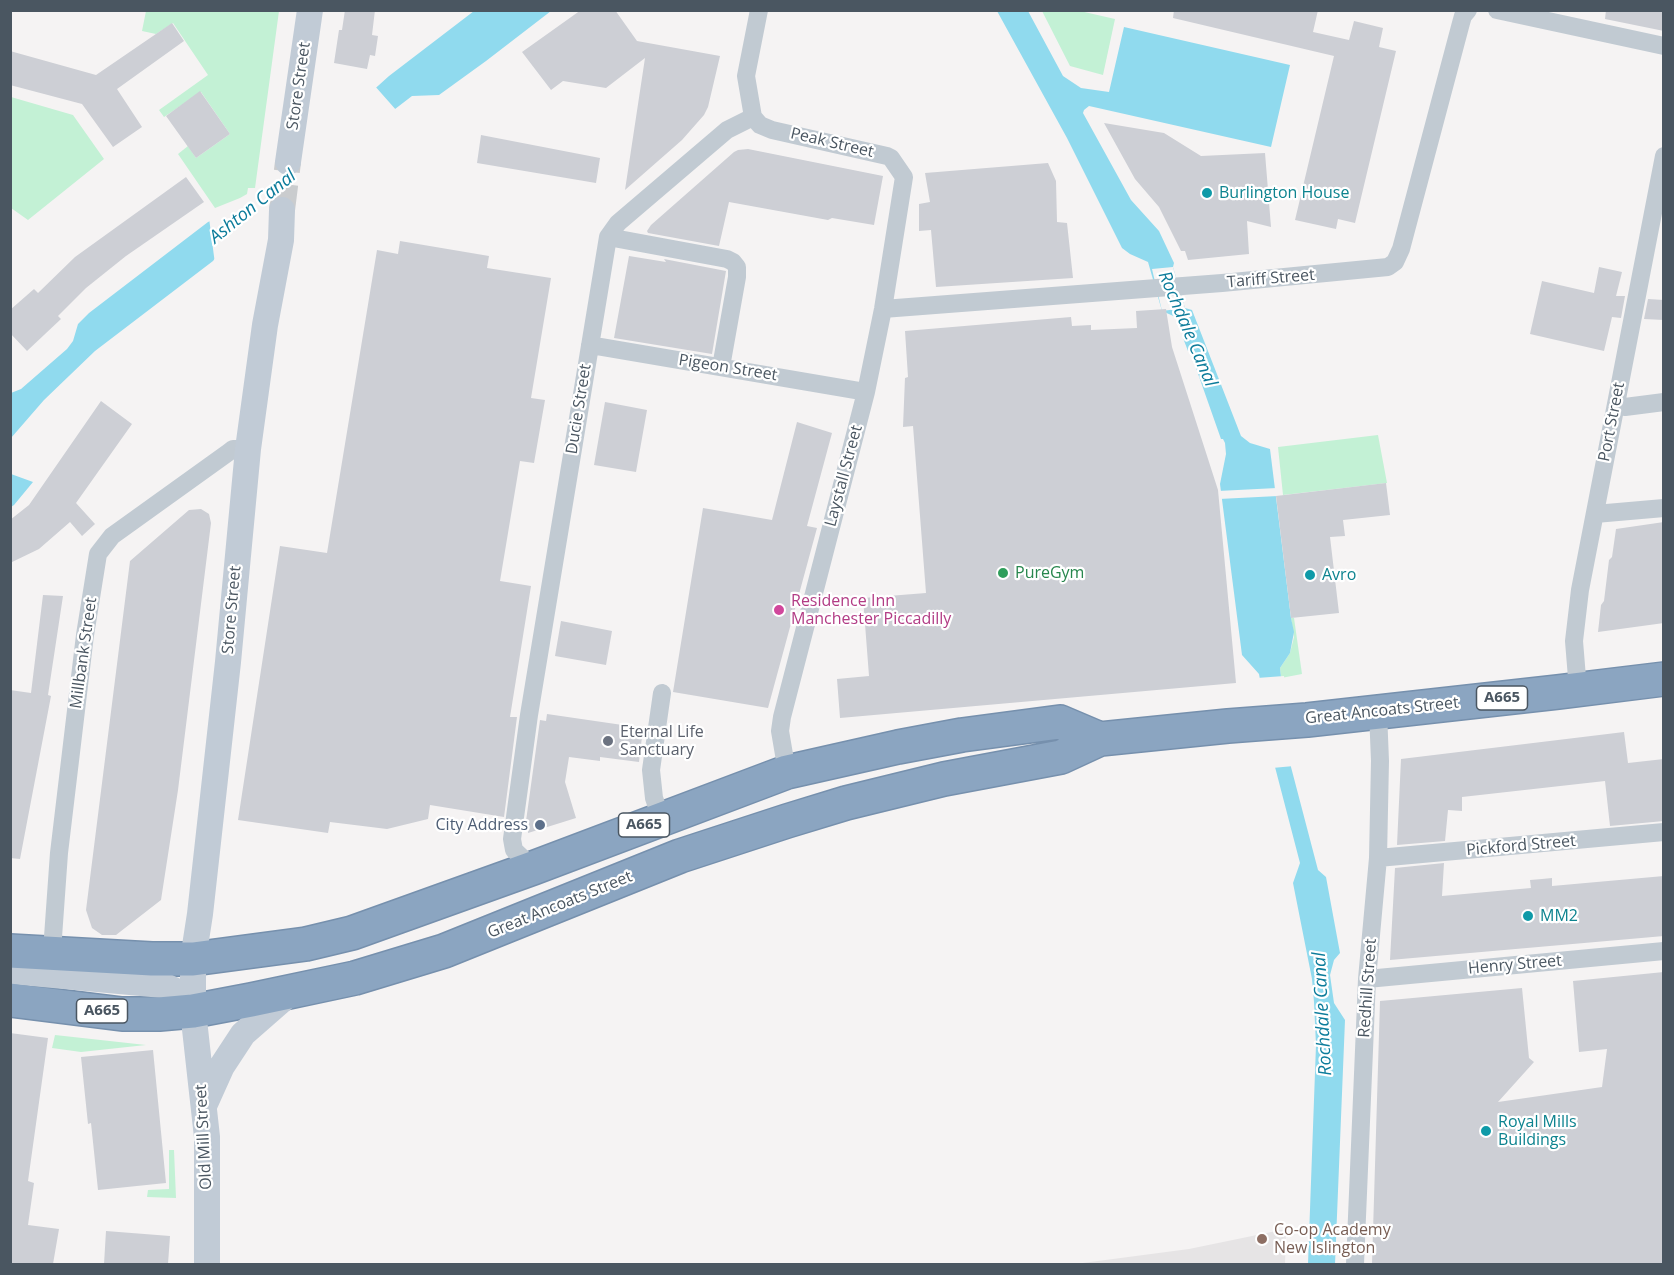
<!DOCTYPE html>
<html>
<head>
<meta charset="utf-8">
<style>
	body { margin:0 }
	#map { position:relative; width:1674px; height:1275px; overflow:hidden; background:#f5f3f3; font-family:"Open Sans",sans-serif }
	canvas { display:block }
	.frame { position:absolute; inset:0; border:12px solid #4a5661; pointer-events:none }
</style>
</head>
<body>
<div id="map">
<canvas width="1674" height="1275"></canvas>
<div class="frame"></div>
</div>
<script>
const c = document.querySelector('canvas').getContext('2d');
c.lineJoin = 'round';
function fill(path, color) {
  c.fillStyle = color;
  c.fill(path, 'evenodd');
}
function toPath(rows) {
  const path = new Path2D();
  for (const r of rows) {
    path.moveTo(r[0], r[1]);
    for (let i = 2; i < r.length; i += 2) path.lineTo(r[i], r[i + 1]);
  }
  return path;
}
function stroke(path, color, width, dash) {
  c.strokeStyle = color;
  c.lineWidth = width;
  c.lineCap = dash ? 'butt' : 'round';
  c.setLineDash(dash || []);
  c.stroke(path);
}
function drawText(font, color, halo, rows, align = 'center') {
  c.font = font + ' "Open Sans",sans-serif';
  c.lineWidth = 4.5;
  c.setLineDash([]);
  c.textBaseline = 'middle';
  c.strokeStyle = halo;
  c.fillStyle = color;
  for (const [text, x, y, turn = 0] of rows) {
    c.save();
    c.translate(x, y);
    c.rotate((+turn || 0) * Math.PI / 180);
    c.textAlign = isNaN(turn) ? turn : align;
    if (halo) c.strokeText(text, 0, 0);
    c.fillText(text, 0, 0);
    c.restore();
  }
}
fill(toPath([
	[1286,1229,1285,1264,1075,1264,1189,1249]
]), '#e6e4e5');
fill(toPath([
	[146,11,279,11,255,188,248,188,247,194,240,198,215,208,178,154,188,146,196,158,230,134,201,92,164,117,159,110,208,75,173,23,156,34,142,31],
	[1042,11,1080,11,1115,19,1103,75,1070,66],
	[11,97,73,115,104,159,28,220,11,208],
	[1378,435,1387,483,1283,495,1278,447],
	[1291,618,1294,618,1302,674,1281,678,1280,668,1290,653,1294,637],
	[55,1035,146,1045,81,1052,52,1048],
	[169,1150,174,1150,176,1198,147,1197,148,1190,169,1189]
]), '#c3f1d5');
fill(toPath([
	[474,11,551,11,486,61,439,95,412,96,235,232,213,261,95,351,44,400,11,438,11,393,21,389,67,349,73,341,78,324,89,313,208,222,237,209,346,125,369,94,389,76],
	[997,11,1028,11,1063,76,1081,88,1109,92,1124,27,1290,65,1271,147,1098,108,1089,106,1084,110,1083,113,1131,200,1159,231,1174,263,1173,267,1185,308,1192,310,1241,436,1250,443,1270,449,1291,618,1294,632,1290,653,1280,668,1291,767,1318,870,1326,877,1340,953,1334,960,1330,975,1334,1003,1345,1020,1335,1264,1308,1264,1316,1045,1314,1002,1312,979,1293,883,1300,863,1275,767,1259,674,1242,655,1220,484,1226,454,1225,443,1223,439,1221,439,1190,351,1188,351,1183,338,1184,337,1178,318,1162,311,1148,262,1130,254,1122,248,1067,138],
	[11,474,33,482,14,505,11,507]
]), '#90daee');
fill(toPath([
	[374,85,397,111,232,238,215,264,209,218,236,207,344,123,348,116],
	[1173,267,1185,308,1162,311,1152,269],
	[1277,488,1278,496,1219,499,1218,491],
	[1284,676,1294,766,1272,768,1257,678]
]), '#f5f3f3');
fill(toPath([
	[345,10,375,10,372,35,378,36,375,56,370,55,367,69,334,63,339,30,342,30],
	[581,10,615,10,637,41,720,56,708,107,704,115,682,140,625,190,645,58,606,88,563,81,551,90,522,52],
	[1174,10,1318,10,1313,32,1349,40,1354,21,1383,28,1379,47,1396,51,1355,223,1338,219,1336,229,1295,220,1334,56,1173,18],
	[1606,10,1664,10,1664,31,1605,19],
	[172,23,184,41,117,89,142,127,113,147,82,104,10,85,10,51,96,75],
	[200,91,230,134,196,158,166,116],
	[1104,123,1164,133,1201,156,1265,153,1271,227,1247,221,1249,254,1188,260,1185,251,1181,251,1159,207,1135,179],
	[481,135,600,158,596,183,477,163],
	[748,149,883,176,874,225,832,218,828,220,729,202,719,246,648,233,647,231,651,225,734,152,738,150],
	[1048,163,1056,181,1057,222,1067,223,1073,278,936,287,931,230,919,231,919,204,930,202,925,173],
	[186,177,204,202,126,256,86,288,58,316,61,319,27,351,10,333,10,310,34,289,38,293,75,257],
	[400,241,489,256,487,268,551,278,531,398,545,400,534,463,520,461,500,581,531,586,510,717,517,717,504,817,430,805,428,819,387,829,330,822,328,833,238,820,280,546,327,553,377,250,398,254],
	[629,256,666,262,664,259,726,271,712,354,614,338],
	[1599,267,1622,272,1616,296,1625,296,1621,318,1612,317,1604,351,1530,334,1542,281,1594,293],
	[1648,299,1664,300,1664,320,1644,319],
	[1166,309,1172,347,1218,490,1236,683,840,718,837,679,869,676,863,598,926,593,913,426,903,427,905,378,908,377,905,331,1071,317,1072,326,1091,325,1091,330,1137,328,1136,311],
	[101,401,132,424,76,503,95,524,82,536,70,522,39,549,10,563,10,520,29,505],
	[605,402,647,410,636,472,594,465],
	[797,422,832,433,807,526,817,528,768,708,673,692,703,508,772,520],
	[1386,483,1390,515,1343,520,1345,536,1330,537,1339,613,1291,618,1276,496],
	[201,509,209,514,211,523,178,790,161,900,116,935,102,935,92,928,86,910,130,561,189,510],
	[1664,522,1664,623,1598,632,1601,605,1604,601,1609,560,1612,557,1616,529],
	[43,595,63,596,48,695,51,696,20,859,10,858,10,743,12,732,10,732,10,690,31,693],
	[561,621,612,631,606,665,555,656],
	[547,714,643,728,639,762,600,757,600,761,569,757,565,782,576,818,528,833,529,821,526,821,540,720,546,721],
	[1624,732,1628,763,1664,759,1664,821,1610,826,1605,781,1462,797,1462,811,1448,810,1445,841,1397,845,1401,759],
	[1444,863,1442,896,1531,888,1530,880,1542,879,1552,878,1552,886,1664,876,1664,936,1390,960,1395,868],
	[1664,972,1664,1264,1372,1264,1380,1001,1522,988,1529,1058,1534,1062,1498,1102,1602,1087,1607,1049,1579,1052,1573,981],
	[10,1033,48,1038,28,1181,34,1183,28,1225,59,1229,53,1264,10,1264],
	[153,1050,166,1183,98,1190,91,1123,88,1124,81,1057],
	[106,1231,170,1236,168,1264,104,1264]
]), '#cdcfd5');
stroke(toPath([
	[282,210,288,162]
]), '#caccce', 26, [26, 13]);
const highway = toPath([
	[10,951,152,959,193,959,306,944,352,933,533,868,787,772,898,747,962,735,1060,722,1100,739],
	[10,1000,122,1014,159,1014,193,1011,251,1000,355,978,444,951,680,856,787,821,846,803,944,779,1061,757,1100,739,1228,726,1307,720,1558,692,1664,679]
]);
stroke(highway, '#7690ad', 36);
stroke(toPath([
	[1497,10,1664,46],
	[753,117,760,125,772,130,887,156,891,158,904,177,883,309,866,392,782,717,780,731,787,772],
	[753,117,746,76,759,10],
	[608,237,727,259,733,262,737,267,737,277,721,367],
	[883,309,1222,283,1388,267,1395,262,1401,249,1461,23,1463,16,1468,10],
	[590,345,866,392],
	[1616,405,1625,407,1664,402],
	[1595,514,1664,508],
	[1578,690,1574,641,1580,590,1664,156],
	[661,818,654,798,651,770,662,693],
	[1378,858,1664,832],
	[533,868,514,850,512,839,529,715,608,237,618,223,727,130,753,117],
	[53,937,59,853,85,635,98,554,112,536,229,452,233,449,248,449],
	[1367,979,1664,951],
	[1355,1264,1367,979,1378,858,1380,761,1378,712]
]), '#c1cad2', 18);
stroke(toPath([
	[288,162,310,10],
	[10,971,163,985,180,993,193,1011],
	[204,1106,222,1066,243,1034,291,992],
	[207,1264,207,1137,193,1011,193,959,200,914,228,662,248,449,265,325,281,240,282,210]
]), '#c1cbd6', 26);
stroke(highway, '#8ba5c1', 33);
for (const [x, y, r, color] of [
	[1207,193,6,"#0f9aa8"],
	[1003,573,6,"#2e9e5b"],
	[1310,575,6,"#0f9aa8"],
	[779,610,6,"#d1479c"],
	[608,741,6,"#6b7280"],
	[540,825,6,"#5c6f8a"],
	[1528,916,6,"#0f9aa8"],
	[1486,1131,6,"#0f9aa8"],
	[1262,1239,6,"#8d6e63"]
]) {
  const dot = new Path2D();
  dot.arc(x, y, r, 0, 2 * Math.PI);
  c.fillStyle = color;
  c.fill(dot);
  stroke(dot, '#fff', 2);
}
for (const [x, y, w] of [
	[1502,698,51],
	[644,825,51],
	[102,1011,51]
]) {
  const box = new Path2D();
  box.roundRect(x - w / 2, y - 12, w, 24, 4.5);
  c.fillStyle = '#fff';
  c.fill(box);
  stroke(box, '#4a5661', 1.5);
}
drawText('bold 15px', '#4a5661', null, [
	["A665",1502,698],
	["A665",644,825],
	["A665",102,1011]
]);
drawText('16px', '#4a5661', '#fff', [
	["Store Street",299,86,-82],
	["Peak Street",832,143,13],
	["Tariff Street",1271,279,-5],
	["Pigeon Street",728,368,9],
	["Ducie Street",579,409,-81],
	["Port Street",1612,422,-79],
	["Laystall Street",844,476,-75],
	["Store Street",232,610,-85],
	["Millbank Street",84,653,-82],
	["Great Ancoats Street",1382,711,-6],
	["Pickford Street",1521,846,-5],
	["Great Ancoats Street",560,905,-22],
	["Henry Street",1515,965,-5],
	["Redhill Street",1368,988,-86],
	["Old Mill Street",204,1137,-93]
]);
drawText('16px', '#0d838f', '#fff', [
	["Burlington House",1219,193],
	["Avro",1322,575],
	["MM2",1540,916],
	["Royal Mills",1498,1122],
	["Buildings",1498,1140]
], 'left');
drawText('16px', '#27864d', '#fff', [
	["PureGym",1015,573]
], 'left');
drawText('16px', '#b23c85', '#fff', [
	["Residence Inn",791,601],
	["Manchester Piccadilly",791,619]
], 'left');
drawText('16px', '#5b616d', '#fff', [
	["Eternal Life",620,732],
	["Sanctuary",620,750]
], 'left');
drawText('16px', '#4e5e75', '#fff', [
	["City Address",528,825]
], 'right');
drawText('16px', '#785e54', '#fff', [
	["Co-op Academy",1274,1230],
	["New Islington",1274,1248]
], 'left');
drawText('italic 18px', '#0c7c9b', '#fff', [
	["Ashton Canal",253,207,-39],
	["Rochdale Canal",1187,329,67],
	["Rochdale Canal",1323,1014,-93]
]);
</script>
</body>
</html>
